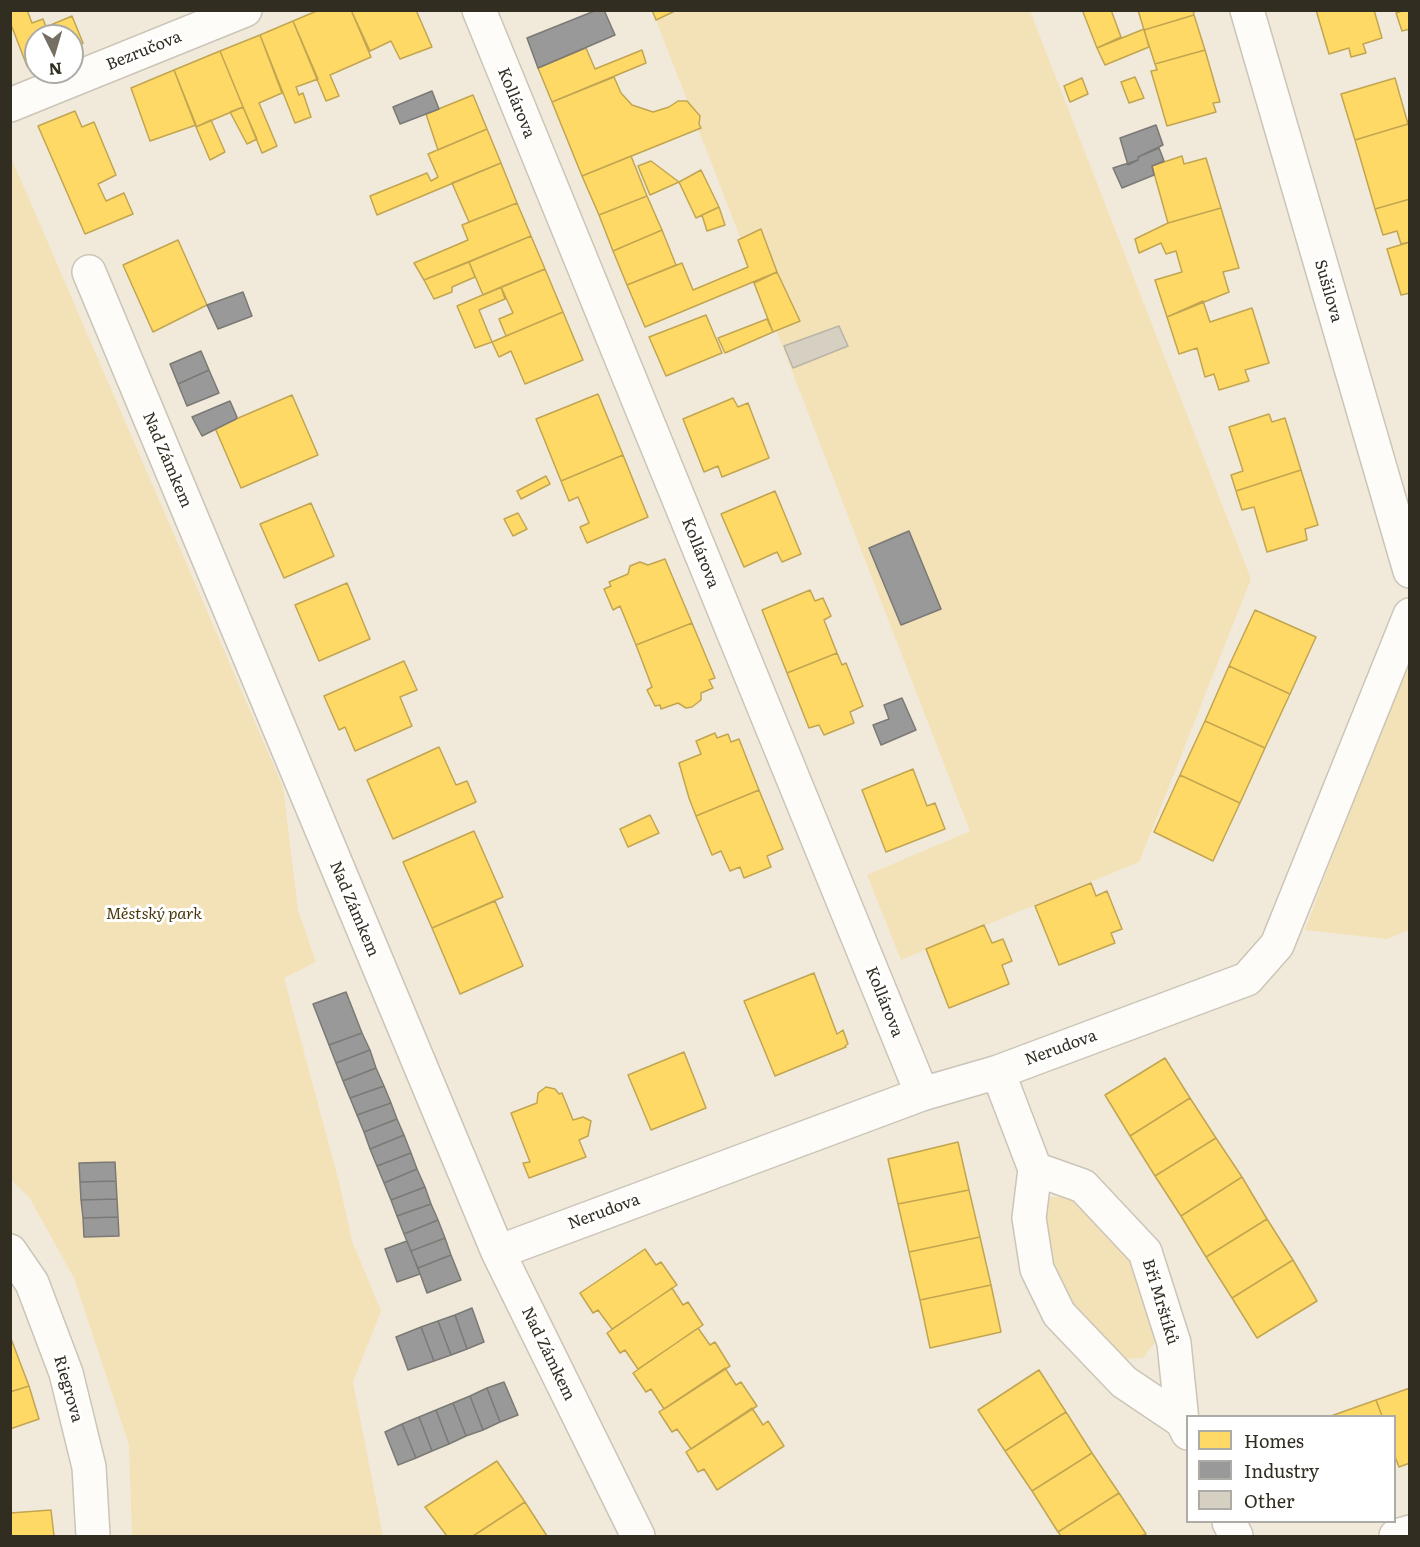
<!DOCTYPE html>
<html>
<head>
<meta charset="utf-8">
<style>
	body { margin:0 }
	#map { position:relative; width:1420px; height:1547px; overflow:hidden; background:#f1eada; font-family:Literata,serif }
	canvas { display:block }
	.frame { position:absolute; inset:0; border:12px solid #312d21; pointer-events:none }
	.legend { position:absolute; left:1186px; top:1415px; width:210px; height:108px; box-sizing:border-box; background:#fff; border:2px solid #adaba6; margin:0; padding:8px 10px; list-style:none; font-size:18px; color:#312d21 }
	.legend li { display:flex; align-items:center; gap:12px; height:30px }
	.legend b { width:30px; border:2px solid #adaba6 }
	.north { position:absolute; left:24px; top:24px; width:60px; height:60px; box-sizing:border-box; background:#fff; border:2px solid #adaba6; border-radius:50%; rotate:175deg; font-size:16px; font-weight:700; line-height:24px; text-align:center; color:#312d21 }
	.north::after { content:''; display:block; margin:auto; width:21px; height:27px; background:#746f62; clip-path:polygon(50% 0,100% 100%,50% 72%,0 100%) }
</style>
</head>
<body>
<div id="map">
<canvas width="1420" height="1547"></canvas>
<div class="frame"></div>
<ul class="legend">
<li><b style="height:16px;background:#ffd966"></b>Homes</li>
<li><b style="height:16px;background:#999"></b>Industry</li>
<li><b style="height:16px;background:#d6d0c3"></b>Other</li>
</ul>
<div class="north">N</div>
</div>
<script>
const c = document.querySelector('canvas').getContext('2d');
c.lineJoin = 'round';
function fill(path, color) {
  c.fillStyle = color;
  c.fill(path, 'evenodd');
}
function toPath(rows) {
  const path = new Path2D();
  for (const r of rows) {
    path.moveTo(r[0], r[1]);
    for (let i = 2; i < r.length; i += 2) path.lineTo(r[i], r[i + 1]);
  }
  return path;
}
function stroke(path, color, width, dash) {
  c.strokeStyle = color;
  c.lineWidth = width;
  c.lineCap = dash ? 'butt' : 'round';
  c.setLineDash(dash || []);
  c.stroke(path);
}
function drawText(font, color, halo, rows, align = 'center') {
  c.font = font + ' Literata,serif';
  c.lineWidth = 6;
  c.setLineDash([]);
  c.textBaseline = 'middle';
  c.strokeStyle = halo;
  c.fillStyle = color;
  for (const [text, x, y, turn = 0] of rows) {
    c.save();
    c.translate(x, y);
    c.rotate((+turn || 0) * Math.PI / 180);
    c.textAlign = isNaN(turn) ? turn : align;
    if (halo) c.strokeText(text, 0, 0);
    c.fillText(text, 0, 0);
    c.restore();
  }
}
fill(toPath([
	[678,10,1030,11,1251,579,1139,862,901,960,867,875,970,831,656,20],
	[10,155,283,787,298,910,316,962,284,978,339,1182,352,1241,381,1311,353,1382,383,1536,132,1536,129,1445,74,1278,29,1197,11,1180],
	[1408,669,1409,930,1387,939,1305,930,1400,673],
	[1050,1197,1073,1197,1129,1256,1150,1311,1156,1341,1143,1358,1123,1359,1066,1299,1048,1268,1040,1216]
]), '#f3e1b8');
const homes = toPath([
	[10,10,27,10,32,23,43,19,46,27,72,16,83,43,72,48,72,36,36,36,36,63,27,66,10,22,10,10],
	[319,10,351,10,371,57,330,75,339,96,326,101,293,21,319,10],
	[351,10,416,10,432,47,400,59,391,41,370,51,351,10],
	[652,10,677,10,656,20,652,10],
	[1086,10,1111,10,1121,37,1097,48,1083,12,1086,10],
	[1138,10,1193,10,1194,15,1144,30,1138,10],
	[1316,10,1374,10,1382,38,1363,44,1366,53,1351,57,1349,48,1329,54,1316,10],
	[1405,10,1410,10,1410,29,1402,31,1396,13,1405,10],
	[1194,15,1205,50,1155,64,1144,30,1194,15],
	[293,21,318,79,296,87,299,95,303,93,311,117,295,123,260,35,293,21],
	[1144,29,1149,47,1105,65,1097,48,1144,29],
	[260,35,282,93,259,103,277,146,262,153,220,51,260,35],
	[586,48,595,69,642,50,646,63,552,102,538,68,586,48],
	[1205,50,1220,102,1213,103,1216,112,1167,126,1151,71,1157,70,1155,64,1205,50],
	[220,51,243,107,196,127,174,70,220,51],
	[174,70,196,125,150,141,131,88,174,70],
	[614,77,621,93,632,105,653,112,669,107,678,101,687,101,700,116,699,124,701,128,582,176,552,102,614,77],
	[1135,77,1144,98,1129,103,1121,82,1135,77],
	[1082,78,1088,94,1070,102,1064,86,1082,78],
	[1395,78,1408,124,1355,140,1341,94,1395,78],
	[473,95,487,129,438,150,426,114,473,95],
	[243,107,257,139,247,144,230,112,243,107],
	[75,111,82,127,94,122,116,175,98,184,106,201,124,193,133,214,85,234,38,126,75,111],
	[211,120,225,152,210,160,196,127,211,120],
	[1408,124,1410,130,1410,199,1375,209,1355,140,1408,124],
	[487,129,501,163,377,215,370,196,427,173,431,181,438,177,428,154,487,129],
	[631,156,647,196,599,215,582,176,631,156],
	[1182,156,1184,164,1206,158,1221,208,1168,223,1152,166,1182,156],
	[651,161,679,182,650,195,638,166,651,161],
	[501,163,517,203,469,222,452,183,501,163],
	[701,170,719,207,696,218,679,182,701,170],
	[647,196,662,230,613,251,599,215,647,196],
	[1410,199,1410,242,1401,244,1397,231,1383,235,1375,209,1410,199],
	[517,203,531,236,424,280,414,263,468,240,462,225,517,203],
	[719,207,725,225,707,231,702,215,719,207],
	[1221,208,1239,268,1223,272,1229,292,1167,317,1155,280,1182,272,1176,251,1166,254,1161,243,1139,253,1135,239,1168,223,1221,208],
	[761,229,777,272,645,327,627,285,682,263,693,290,748,267,738,240,761,229],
	[662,230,676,265,627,285,613,251,662,230],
	[531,236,545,269,483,295,469,262,531,236],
	[178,240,207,305,153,332,123,265,178,240],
	[1410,242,1410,293,1401,295,1387,249,1410,242],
	[469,262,475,277,452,287,452,292,434,299,424,280,469,262],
	[545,269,563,312,506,336,499,319,513,313,501,287,545,269],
	[777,272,800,321,773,332,754,283,777,272],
	[501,287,505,299,479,310,492,342,475,348,457,306,501,287],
	[1203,301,1210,322,1252,308,1269,363,1245,370,1249,381,1219,390,1214,374,1205,377,1197,348,1179,354,1167,317,1203,301],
	[563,312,583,360,525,384,511,351,499,357,492,342,563,312],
	[706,315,722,353,666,376,649,337,706,315],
	[767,319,773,332,725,353,718,338,767,319],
	[598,394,623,455,561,481,536,419,598,394],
	[292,395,318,455,241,488,215,428,292,395],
	[733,398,738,407,748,403,769,458,722,477,718,466,704,472,683,419,733,398],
	[1269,414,1272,422,1285,418,1301,470,1236,491,1231,475,1243,471,1229,427,1269,414],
	[623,455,648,517,587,543,580,527,589,523,578,497,569,501,561,481,623,455],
	[1301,470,1318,525,1305,529,1307,540,1267,552,1254,507,1242,510,1236,491,1301,470],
	[546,476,550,484,521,499,517,491,546,476],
	[775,491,801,554,782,562,777,552,744,567,721,514,775,491],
	[311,503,334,556,284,578,260,524,311,503],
	[518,513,527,529,513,536,504,519,518,513],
	[665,559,692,623,636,645,620,606,613,610,604,589,611,586,609,582,628,574,630,566,640,562,648,565,665,559],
	[347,583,370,639,319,661,295,605,347,583],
	[810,590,815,601,823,598,831,616,824,620,837,653,787,673,762,610,810,590],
	[1255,610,1316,637,1290,694,1229,666,1255,610],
	[692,623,715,678,709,680,713,688,701,693,701,700,692,707,686,708,678,703,661,709,660,705,655,706,647,690,652,687,636,645,692,623],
	[837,653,842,665,846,663,863,706,850,712,854,723,824,735,819,725,809,728,787,673,837,653],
	[404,661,417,690,400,697,412,726,355,751,345,727,339,730,324,696,404,661],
	[1229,666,1290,694,1265,748,1205,721,1229,666],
	[1205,721,1265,748,1240,803,1180,775,1205,721],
	[715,733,717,738,728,734,731,742,739,739,759,790,696,816,689,798,679,763,701,754,696,741,715,733],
	[439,747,456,785,467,781,476,802,393,839,367,780,439,747],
	[913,769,927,806,935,803,945,829,886,852,862,790,913,769],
	[1180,775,1240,803,1213,861,1154,832,1180,775],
	[759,790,783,849,767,856,771,867,744,878,740,867,730,871,721,851,712,855,696,816,759,790],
	[650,815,659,833,628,847,620,829,650,815],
	[474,831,503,897,432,928,403,862,474,831],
	[1091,883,1096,896,1107,891,1122,929,1111,933,1115,943,1059,965,1035,906,1091,883],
	[495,901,523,966,460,994,432,928,495,901],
	[984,925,992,943,1003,939,1012,961,1002,965,1009,984,949,1008,926,949,984,925],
	[814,973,837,1034,843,1030,848,1044,845,1046,846,1047,775,1076,744,1001,814,973],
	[684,1052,706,1108,651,1130,628,1075,684,1052],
	[1165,1058,1190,1098,1130,1136,1105,1095,1165,1058],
	[546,1087,555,1089,559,1094,562,1093,573,1120,583,1117,591,1121,588,1136,579,1140,586,1157,529,1178,523,1163,530,1162,511,1113,537,1103,538,1093,546,1087],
	[1190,1098,1216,1138,1155,1176,1130,1136,1190,1098],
	[1216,1138,1242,1177,1181,1216,1155,1176,1216,1138],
	[958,1142,969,1190,898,1204,888,1159,958,1142],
	[1242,1177,1267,1219,1206,1257,1181,1216,1242,1177],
	[969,1190,980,1237,909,1252,898,1204,969,1190],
	[1267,1219,1293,1260,1232,1298,1206,1257,1267,1219],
	[980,1237,991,1285,920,1300,909,1252,980,1237],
	[645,1249,656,1265,661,1262,677,1285,612,1329,598,1310,593,1313,580,1293,645,1249],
	[1293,1260,1317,1301,1257,1338,1232,1298,1293,1260],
	[991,1285,1001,1332,930,1348,920,1300,991,1285],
	[672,1288,683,1305,688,1302,703,1325,638,1369,625,1350,620,1353,607,1333,672,1288],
	[698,1328,710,1345,715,1342,730,1366,664,1409,651,1389,646,1392,633,1373,698,1328],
	[10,1336,29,1386,10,1392,10,1336],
	[725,1368,736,1385,741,1382,757,1406,691,1449,677,1429,672,1432,659,1412,725,1368],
	[1039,1370,1066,1412,1005,1451,978,1410,1039,1370],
	[29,1386,39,1419,10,1429,10,1392,29,1386],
	[1410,1388,1410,1463,1399,1467,1394,1454,1394,1416,1382,1416,1376,1400,1410,1388],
	[1376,1400,1382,1416,1331,1416,1376,1400],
	[752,1408,763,1425,768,1421,784,1446,717,1490,704,1469,698,1472,686,1452,752,1408],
	[1066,1412,1092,1453,1032,1491,1005,1451,1066,1412],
	[1092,1453,1119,1493,1058,1532,1032,1491,1092,1453],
	[497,1461,525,1502,473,1536,447,1536,425,1507,497,1461],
	[1119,1493,1146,1534,1141,1536,1061,1536,1058,1532,1119,1493],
	[525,1502,547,1536,473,1536,525,1502],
	[51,1510,54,1536,10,1536,10,1513,51,1510]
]);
fill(homes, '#ffd966');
stroke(homes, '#c1a551', 1.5);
const industry = toPath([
	[597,10,604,10,615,35,538,68,527,38,597,10],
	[432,91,439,109,400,124,393,107,432,91],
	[1156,125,1163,145,1138,157,1138,160,1128,165,1120,138,1156,125],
	[1159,148,1164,161,1152,166,1154,175,1122,188,1113,168,1138,160,1138,157,1159,148],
	[243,292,252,316,218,329,207,305,243,292],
	[201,351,209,370,178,384,170,364,201,351],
	[209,370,219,393,187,406,178,384,209,370],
	[230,401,237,417,236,419,202,436,192,417,230,401],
	[909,531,941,609,901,625,869,548,909,531],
	[902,698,916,730,881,745,873,725,889,719,884,705,902,698],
	[346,992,362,1033,329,1045,313,1004,346,992],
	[362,1033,370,1050,336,1063,329,1045,362,1033],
	[370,1050,376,1068,343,1081,336,1063,370,1050],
	[376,1068,384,1086,350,1098,343,1081,376,1068],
	[384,1086,391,1103,357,1115,350,1098,384,1086],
	[391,1103,397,1119,364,1132,357,1115,391,1103],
	[397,1119,404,1135,370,1149,364,1132,397,1119],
	[404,1135,411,1153,377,1166,370,1149,404,1135],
	[411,1153,417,1169,384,1183,377,1166,411,1153],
	[115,1162,116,1181,80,1182,79,1163,115,1162],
	[417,1169,425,1187,391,1200,384,1183,417,1169],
	[116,1181,117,1199,81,1200,80,1182,116,1181],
	[425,1187,431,1204,397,1216,391,1200,425,1187],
	[117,1199,118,1217,83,1218,81,1200,117,1199],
	[431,1204,438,1220,404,1234,397,1216,431,1204],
	[118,1217,119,1236,84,1237,83,1218,118,1217],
	[438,1220,445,1238,411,1251,404,1234,438,1220],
	[445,1238,451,1255,418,1268,411,1251,445,1238],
	[407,1241,420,1274,397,1282,385,1249,407,1241],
	[451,1255,461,1280,427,1293,418,1268,451,1255],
	[472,1308,484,1342,467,1349,455,1315,472,1308],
	[455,1315,467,1349,451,1355,438,1321,455,1315],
	[438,1321,451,1355,434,1361,421,1327,438,1321],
	[421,1327,434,1361,408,1370,396,1337,421,1327],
	[504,1382,518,1415,500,1422,487,1388,504,1382],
	[487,1388,500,1422,483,1430,470,1396,487,1388],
	[470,1396,483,1430,466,1436,453,1403,470,1396],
	[453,1403,466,1436,449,1444,436,1410,453,1403],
	[436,1410,449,1444,432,1451,419,1417,436,1410],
	[419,1417,432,1451,416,1458,402,1424,419,1417],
	[402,1424,416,1458,398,1465,385,1432,402,1424]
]);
fill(industry, '#999');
stroke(industry, '#7a7975', 1.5);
const building = toPath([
	[839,326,848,346,793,368,784,346,839,326]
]);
fill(building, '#d6d0c3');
stroke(building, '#b9b4a7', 1.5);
const minor = toPath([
	[479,10,922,1094],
	[1247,10,1410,571],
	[10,105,245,10],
	[89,272,498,1252,638,1536],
	[998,1072,1035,1169],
	[10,1251,32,1283,66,1373,89,1467,93,1536],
	[498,1252,922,1094,998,1072,1247,979,1277,945,1410,615],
	[1182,1421,1124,1382,1059,1314,1037,1269,1029,1218,1035,1169,1083,1186,1145,1252,1174,1343,1182,1421,1188,1433],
	[1229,1522,1236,1536],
	[1396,1536,1410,1532]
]);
stroke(minor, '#cbc5b8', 36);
stroke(minor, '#fdfcf9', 33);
drawText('16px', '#312d21', '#fff', [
	["Bezručova",144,51,-22],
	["Kollárova",516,103,68],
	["Sušilova",1328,291,74],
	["Nad Zámkem",167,460,67],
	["Kollárova",700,553,68],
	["Nad Zámkem",354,909,67],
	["Kollárova",884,1002,68],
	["Nerudova",1061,1048,-20],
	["Nerudova",604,1212,-20],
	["Bří Mrštíků",1160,1302,73],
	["Nad Zámkem",548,1354,64],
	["Riegrova",68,1389,74]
]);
drawText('italic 16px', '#4a390d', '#fff', [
	["Městský park",154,914]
]);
</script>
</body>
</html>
